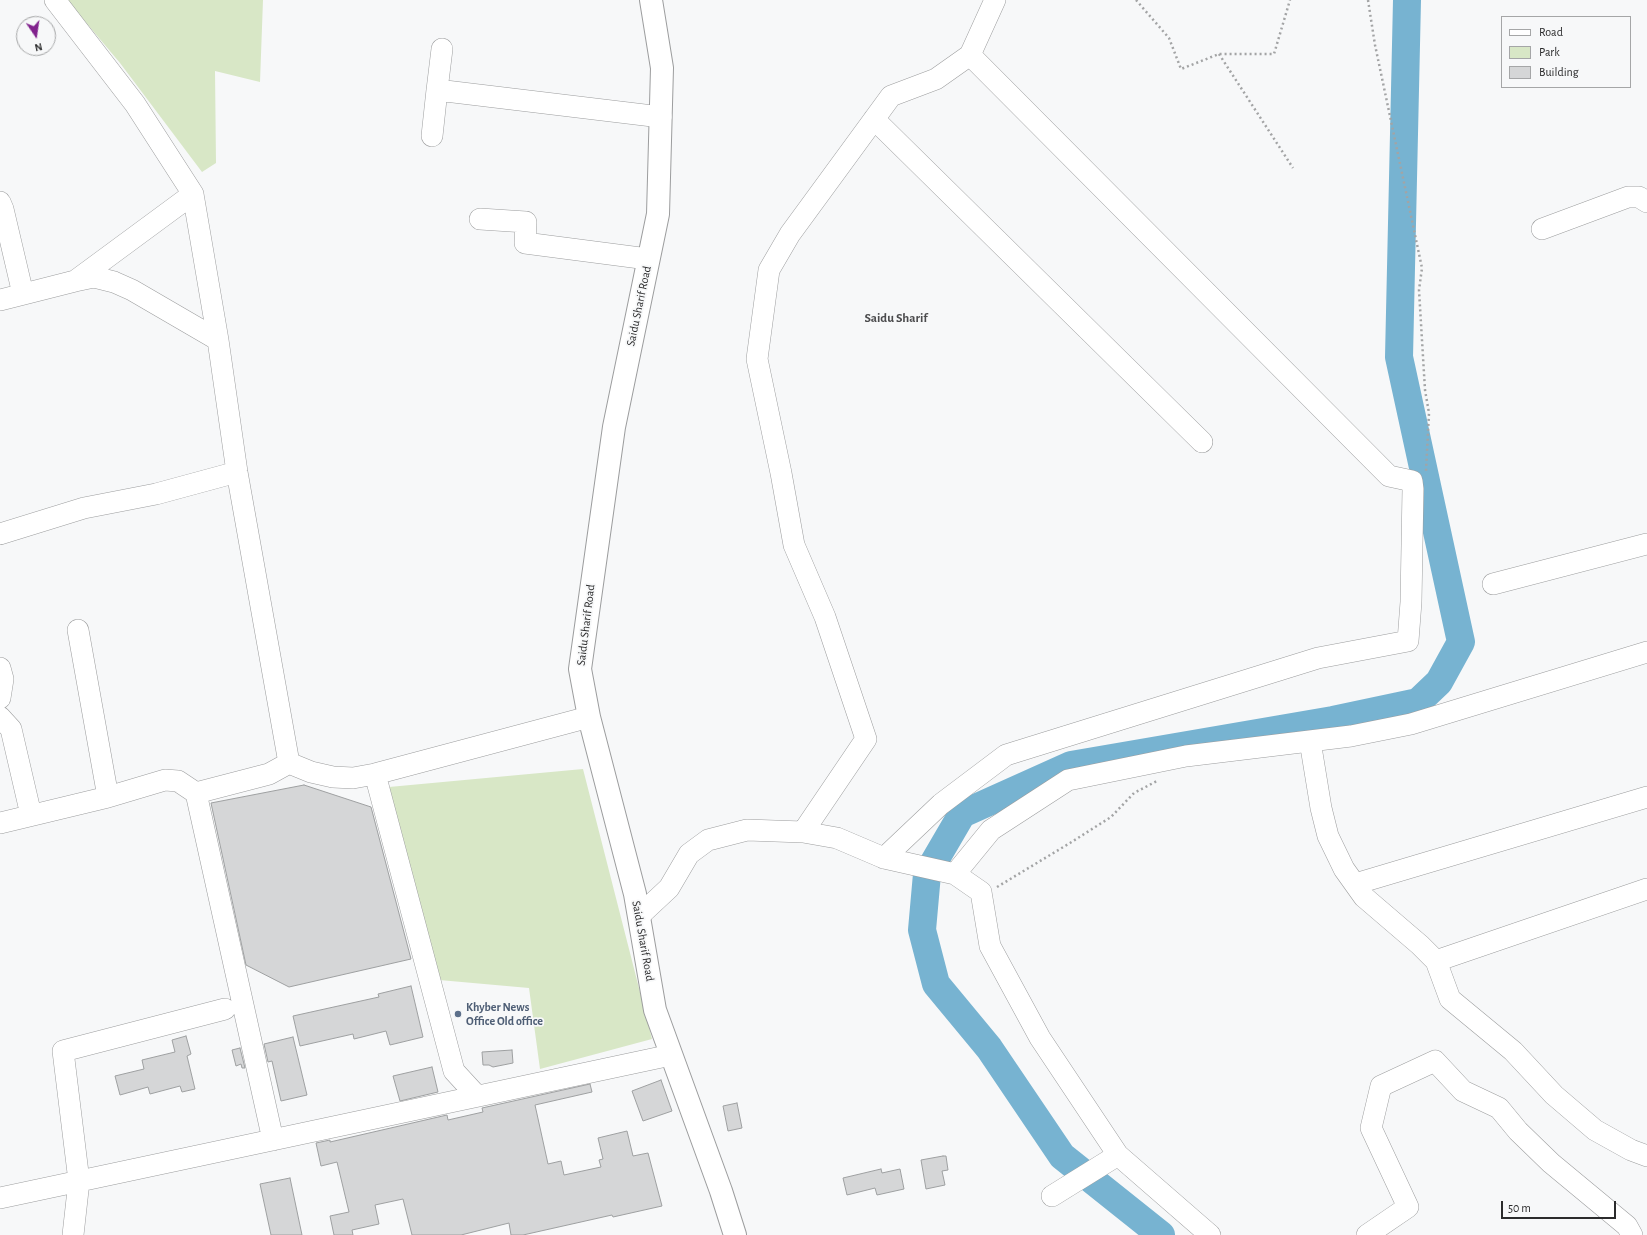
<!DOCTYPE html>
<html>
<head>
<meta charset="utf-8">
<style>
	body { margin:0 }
	#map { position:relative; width:1647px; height:1235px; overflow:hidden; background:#f7f8f9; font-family:"Alegreya Sans",sans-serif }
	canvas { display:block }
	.legend { position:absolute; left:1501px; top:16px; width:130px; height:72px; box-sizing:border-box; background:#f7f8f9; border:1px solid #a5a6a7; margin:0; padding:5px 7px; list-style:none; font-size:12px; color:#2b2b2c }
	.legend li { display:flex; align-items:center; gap:8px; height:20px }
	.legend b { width:20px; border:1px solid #a5a6a7 }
	.north { position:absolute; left:16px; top:16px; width:40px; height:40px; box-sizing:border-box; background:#f7f8f9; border:1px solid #a5a6a7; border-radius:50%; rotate:167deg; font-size:11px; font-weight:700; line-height:16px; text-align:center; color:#2b2b2c }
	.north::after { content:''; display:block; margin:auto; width:14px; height:18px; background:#81228d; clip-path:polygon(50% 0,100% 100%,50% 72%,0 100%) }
	.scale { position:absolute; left:1501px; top:1201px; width:115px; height:18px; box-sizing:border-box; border:2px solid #2b2b2c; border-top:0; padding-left:5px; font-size:12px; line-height:14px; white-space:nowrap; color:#2b2b2c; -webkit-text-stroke:3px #f7f8f9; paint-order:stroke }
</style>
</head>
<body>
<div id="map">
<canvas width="1647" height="1235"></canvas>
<ul class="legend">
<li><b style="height:5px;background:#fff"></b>Road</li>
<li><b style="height:11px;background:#d8e7c6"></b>Park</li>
<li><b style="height:11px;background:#d5d6d7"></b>Building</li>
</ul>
<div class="north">N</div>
<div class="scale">50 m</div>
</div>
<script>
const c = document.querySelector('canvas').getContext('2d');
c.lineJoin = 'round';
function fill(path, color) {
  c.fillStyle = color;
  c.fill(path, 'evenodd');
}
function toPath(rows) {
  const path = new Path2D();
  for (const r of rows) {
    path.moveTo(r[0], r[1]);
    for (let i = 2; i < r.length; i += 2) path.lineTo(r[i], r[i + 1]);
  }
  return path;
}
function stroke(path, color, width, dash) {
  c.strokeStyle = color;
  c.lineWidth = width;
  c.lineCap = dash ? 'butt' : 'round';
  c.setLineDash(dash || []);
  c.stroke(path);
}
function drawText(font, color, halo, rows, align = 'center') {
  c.font = font + ' "Alegreya Sans",sans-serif';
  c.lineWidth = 3.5;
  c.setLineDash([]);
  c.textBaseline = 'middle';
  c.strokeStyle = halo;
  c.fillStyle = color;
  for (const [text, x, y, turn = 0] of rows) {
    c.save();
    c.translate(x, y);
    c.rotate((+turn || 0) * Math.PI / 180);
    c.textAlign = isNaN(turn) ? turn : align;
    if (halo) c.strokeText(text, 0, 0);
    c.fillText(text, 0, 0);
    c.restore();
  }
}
fill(toPath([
	[67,0,263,0,260,82,215,71,216,163,202,172,120,63],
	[583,769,652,1039,540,1069,529,988,428,979,389,787]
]), '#d8e7c6');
stroke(toPath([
	[1161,1235,1062,1156,989,1048,936,984,922,930,927,874,962,814,1071,765,1333,720,1418,702,1439,682,1461,642,1399,357,1407,0]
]), '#77b3d1', 28);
const building = toPath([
	[304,785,371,807,411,959,289,987,246,965,211,803,304,785],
	[411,986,423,1037,390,1045,386,1031,354,1039,353,1034,300,1046,293,1016,379,997,378,994,411,986],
	[186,1036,191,1054,187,1056,195,1089,182,1092,180,1086,150,1094,148,1087,120,1095,115,1076,144,1069,142,1060,175,1052,172,1040,186,1036],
	[293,1037,307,1095,281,1101,272,1061,268,1062,264,1044,293,1037],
	[240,1048,245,1068,242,1068,241,1064,236,1066,232,1050,240,1048],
	[512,1050,513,1063,493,1067,489,1065,483,1065,482,1052,512,1050],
	[432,1067,438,1092,400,1101,393,1076,432,1067],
	[661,1080,672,1111,643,1121,632,1091,661,1080],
	[590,1084,592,1092,535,1105,548,1164,561,1161,564,1175,601,1167,599,1160,603,1159,598,1138,627,1131,633,1156,648,1153,662,1206,613,1217,612,1215,523,1235,511,1235,509,1223,461,1235,412,1235,403,1199,375,1205,379,1224,352,1230,353,1235,334,1235,330,1216,349,1212,337,1162,321,1166,316,1143,330,1140,330,1142,447,1115,448,1120,483,1112,482,1108,590,1084],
	[737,1103,742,1128,728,1131,723,1106,737,1103],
	[943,1156,946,1156,948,1170,942,1171,945,1185,926,1189,921,1160,943,1156],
	[881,1169,882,1173,900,1169,904,1189,877,1195,875,1188,847,1195,843,1178,881,1169],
	[290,1178,302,1235,271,1235,260,1184,290,1178]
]);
fill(building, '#d5d6d7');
stroke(building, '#9ea0a1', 1);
const minor = toPath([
	[55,0,135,104,193,194,218,340,237,472,289,763],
	[437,90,442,49],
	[874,119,1202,442],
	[432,136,437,90,661,117],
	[0,202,3,209,23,294],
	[480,219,526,222,525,243,648,259],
	[1542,229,1628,197,1639,197,1647,202],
	[75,281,94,277,114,282,132,290,218,340],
	[0,300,75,281,193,194],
	[0,534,84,508,156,494,237,472],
	[1493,584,1647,544],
	[78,630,108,797],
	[0,668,3,679,0,698],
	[0,717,11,729,31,815],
	[1310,741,1321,808,1328,836,1344,869,1364,897,1420,945,1436,961,1450,999,1513,1051,1554,1095,1595,1130,1631,1150,1647,1156],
	[289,763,311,772,333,777,353,778,375,774,589,717],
	[375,774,454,1071,477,1096],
	[196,793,269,774,289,763],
	[0,823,108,797,165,780,178,781,196,793,273,1140],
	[803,832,866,739,825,617,794,545,781,473,757,359,769,270,790,234,891,96,936,79,970,55,995,0],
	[884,858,955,874],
	[1355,884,1647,797],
	[639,916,669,888,689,854,708,840,747,830,803,832,837,838,884,858,941,804,1006,755,1318,658,1408,641,1411,602,1413,489,1412,481,1389,476,970,55],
	[1436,961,1647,889],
	[1052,1196,1118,1155],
	[0,1198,671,1055],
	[73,1235,79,1181,63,1051,225,1009],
	[1210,1235,1118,1155,1040,1038,990,946,981,892,955,874,991,830,1068,780,1186,756,1351,736,1411,724,1647,652],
	[1367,1235,1408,1207,1371,1128,1381,1086,1435,1061,1463,1091,1499,1108,1518,1131,1551,1163,1627,1226,1632,1235]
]);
const major = toPath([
	[651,0,662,68,658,214,614,427,580,669,589,717,635,894,655,1010,721,1191,735,1235]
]);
stroke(minor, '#9c9d9e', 22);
stroke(major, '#9c9d9e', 24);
stroke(toPath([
	[1136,0,1169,38,1181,69,1219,54,1274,54,1290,0],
	[1368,0,1375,45,1422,268,1419,290,1425,390,1429,413,1426,471],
	[1219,54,1293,168],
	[997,887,1070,843,1111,817,1134,793,1157,781]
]), '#a3a4a5', 2.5, [2, 3]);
stroke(minor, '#fff', 21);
stroke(major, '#fff', 22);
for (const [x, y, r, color] of [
	[458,1014,4,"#5c6f8a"]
]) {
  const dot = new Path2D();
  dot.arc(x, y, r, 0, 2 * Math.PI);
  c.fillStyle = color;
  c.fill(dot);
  stroke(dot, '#f7f8f9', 1.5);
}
drawText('12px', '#2b2b2c', '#f7f8f9', [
	["Saidu Sharif Road",639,306,-78],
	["Saidu Sharif Road",586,625,-83],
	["Saidu Sharif Road",643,941,80]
]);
drawText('bold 12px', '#4e5e75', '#f7f8f9', [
	["Khyber News",466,1007],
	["Office Old office",466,1021]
], 'left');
drawText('bold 13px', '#4c4c4e', '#f7f8f9', [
	["Saidu Sharif",896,318]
]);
</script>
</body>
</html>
